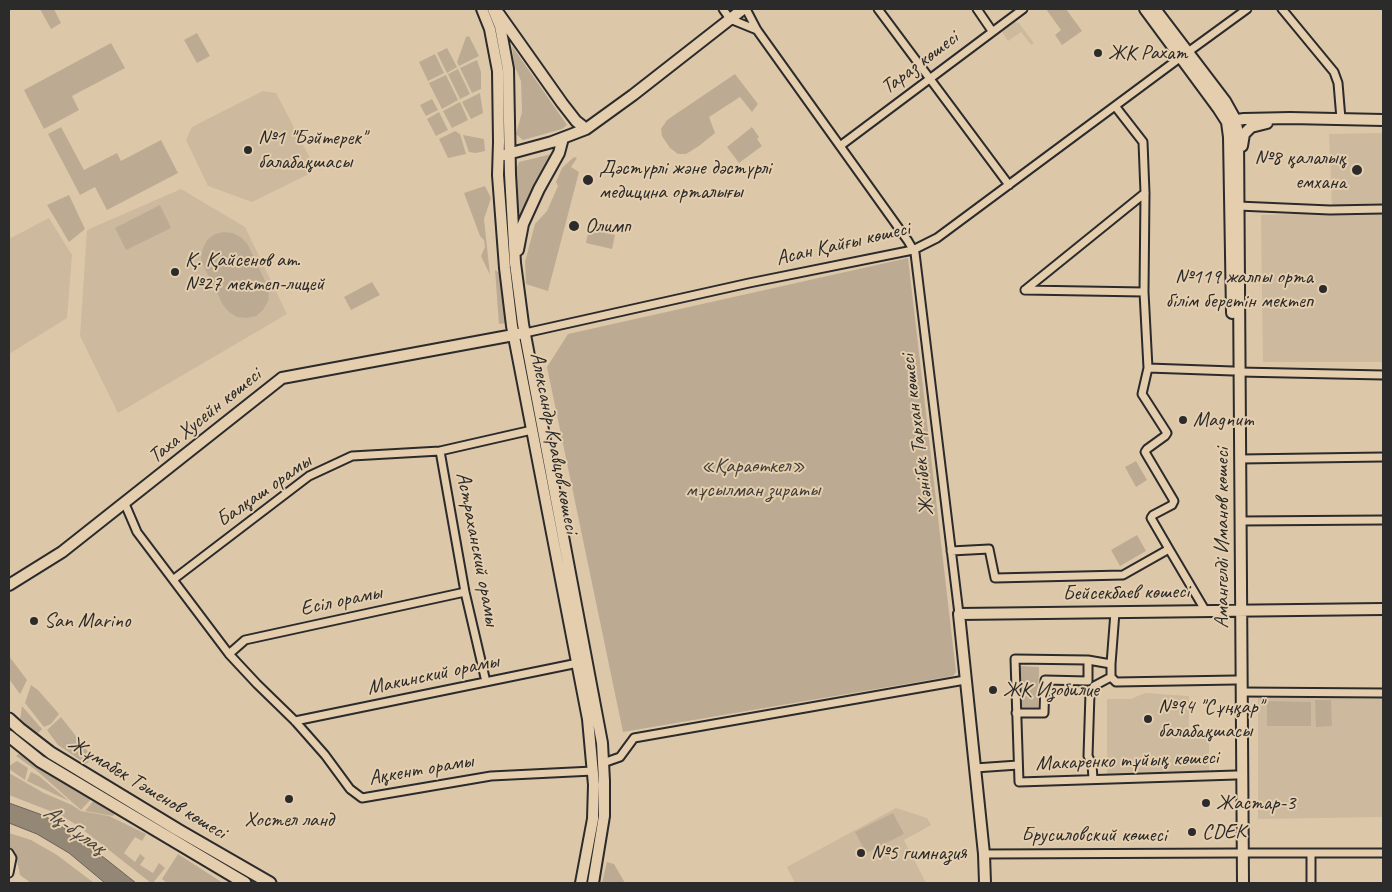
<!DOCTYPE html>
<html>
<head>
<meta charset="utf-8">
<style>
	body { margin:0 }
	#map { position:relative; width:1392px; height:892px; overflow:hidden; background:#ddc7a9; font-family:Caveat,sans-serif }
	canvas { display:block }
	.frame { position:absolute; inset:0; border:10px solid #2b2b2b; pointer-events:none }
</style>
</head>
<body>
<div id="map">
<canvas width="1392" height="892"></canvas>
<div class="frame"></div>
</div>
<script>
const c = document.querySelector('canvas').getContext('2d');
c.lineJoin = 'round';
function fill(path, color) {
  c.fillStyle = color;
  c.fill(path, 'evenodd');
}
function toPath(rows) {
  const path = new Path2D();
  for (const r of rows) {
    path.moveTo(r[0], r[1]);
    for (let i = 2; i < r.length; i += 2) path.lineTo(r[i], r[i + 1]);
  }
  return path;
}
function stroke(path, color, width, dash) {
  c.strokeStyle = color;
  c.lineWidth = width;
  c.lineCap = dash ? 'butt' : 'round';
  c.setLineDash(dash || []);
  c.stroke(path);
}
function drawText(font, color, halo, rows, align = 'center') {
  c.font = font + ' Caveat,sans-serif';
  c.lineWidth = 4;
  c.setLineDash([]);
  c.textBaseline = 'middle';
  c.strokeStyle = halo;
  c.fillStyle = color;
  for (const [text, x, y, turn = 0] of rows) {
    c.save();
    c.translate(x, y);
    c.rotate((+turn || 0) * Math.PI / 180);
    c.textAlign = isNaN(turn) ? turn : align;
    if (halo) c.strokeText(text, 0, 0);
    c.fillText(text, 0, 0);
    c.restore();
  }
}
fill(toPath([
	[1014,22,1019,23,1034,43,1031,45,1021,32,1008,41,1002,32],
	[263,91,276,93,311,160,311,173,252,202,208,186,186,140,192,127],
	[1383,133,1383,206,1332,206,1329,134],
	[181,189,245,227,287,314,118,413,80,336,87,230],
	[1383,212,1383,362,1263,362,1261,215],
	[49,218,72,255,67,318,9,354,9,239],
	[1145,693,1189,696,1189,738,1209,738,1209,774,1107,774,1107,699,1131,699],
	[1383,697,1383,817,1258,819,1258,698],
	[896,808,927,818,931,825,904,840,926,883,795,883,787,867]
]), '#cdb99e');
fill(toPath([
	[40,9,54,9,61,23,51,29],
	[1046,9,1066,9,1082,31,1062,45,1055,35,1061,30],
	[197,33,210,56,197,63,184,40],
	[469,36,479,56,459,66,457,62,466,37],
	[111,43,125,68,72,96,79,110,44,129,24,90],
	[512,46,567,125,562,129,523,140,516,134,522,112,521,81,514,65],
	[447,48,457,67,447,73,437,53],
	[435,54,444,73,428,81,419,62],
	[477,60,481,72,481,89,472,93,460,68],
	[458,69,470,94,460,99,448,74],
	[735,74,758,104,752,112,740,97,709,117,715,133,699,146,686,154,678,154,670,148,662,136,661,129,667,120],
	[446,75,458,100,442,109,429,83],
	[480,93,483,113,471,119,462,102],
	[432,99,438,110,426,116,420,105],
	[460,102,468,120,452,128,443,111],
	[439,112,448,130,436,136,427,119],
	[61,127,84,170,117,153,121,161,161,140,178,173,107,210,95,187,80,195,48,134],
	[752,127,759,137,757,139,762,146,739,163,727,147],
	[455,131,460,134,466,154,448,158,439,139],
	[463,135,484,139,485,151,476,153,469,152],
	[556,153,539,177,518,222,516,169,519,162],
	[574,157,577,158,571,167,579,172,548,291,526,284,525,262,535,224,547,211,558,186,556,182,562,168],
	[485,186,491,198,484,219,490,275,481,256,485,247,484,240,480,236,464,193],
	[69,195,85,229,69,242,47,205],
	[160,205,171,228,126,250,115,228],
	[589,229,615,235,612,249,586,243],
	[224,232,233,233,242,238,248,245,266,283,269,292,268,301,263,310,256,316,246,318,237,317,229,312,223,305,204,267,201,258,203,248,207,240,215,234],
	[908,258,956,672,953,676,623,732,547,367,568,334],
	[495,270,499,273,507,323,499,324],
	[372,282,380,295,351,310,344,297],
	[1136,461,1147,480,1136,487,1125,467],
	[1137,535,1146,551,1120,566,1111,550],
	[9,656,27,680,20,694,9,679],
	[1020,666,1039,667,1038,707,1019,707],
	[31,685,38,690,59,714,51,724,44,727,25,703],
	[1315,700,1331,700,1332,726,1316,727],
	[1267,701,1311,702,1311,726,1267,726],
	[22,706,42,729,37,734,20,720],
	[61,717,93,758,86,764,58,745,47,730],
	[20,753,24,753,92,798,81,810,36,770,16,756],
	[17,761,28,768,25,780,9,769,9,766],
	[31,772,39,776,69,801,27,781],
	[9,773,44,793,72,805,81,811,109,816,146,834,142,841,135,837,124,853,135,862,140,854,145,858,140,865,153,873,159,863,165,868,153,883,151,883,77,825,58,814,9,795],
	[95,799,117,811,113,816,85,811],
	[893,813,904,834,866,853,855,832],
	[9,833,31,840,57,855,94,883,31,883,20,875,15,851,9,847],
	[178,854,223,883,167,883,162,879],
	[607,862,614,864,625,883,602,883]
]), '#bcab92');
const water = toPath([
	[9,803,45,816,78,837,136,883,105,883,69,853,37,834,9,823,9,803]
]);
fill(water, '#948776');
stroke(water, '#6a6258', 1);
const street = toPath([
	[723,9,730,19,757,30],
	[746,9,757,30,908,241,915,253,959,614],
	[878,9,1009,185],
	[977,9,992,31],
	[1282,9,1334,72,1338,83,1341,119],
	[1188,52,1247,9],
	[1115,106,1143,142,1145,193,1144,292,1148,368,1142,394,1167,433,1165,436,1147,449,1145,452,1174,501,1172,505,1153,515,1151,518,1169,549],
	[840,146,1023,9],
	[1238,206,1330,210,1383,209],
	[1025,290,1145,193],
	[1025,290,1144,292],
	[525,333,749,283,913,250,937,238,1181,57],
	[1148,368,1233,371],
	[1239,372,1383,375],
	[440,451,465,592,486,682],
	[1240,459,1383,457],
	[125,504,137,532,229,654,257,684,295,721,325,755,350,789,362,798,491,776,593,771],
	[1240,521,1383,520],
	[951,551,989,549,995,578,1123,575,1169,549,1205,610],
	[174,579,309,476,352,456,440,451,532,430],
	[1115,612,1111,664,1088,660,1015,659,1019,782,1236,775],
	[229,654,245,640,465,592],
	[1111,664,1111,677,1116,682,1236,680],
	[1242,692,1383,693],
	[1016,713,1044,713,1045,680,1088,681,1088,660],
	[295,721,578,663],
	[603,763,620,757,634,738,965,680],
	[975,768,1018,765],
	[1093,779,1092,764,1088,756,1090,693,1094,686,1111,677],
	[9,853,12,858,9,873],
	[1242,853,1383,853],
	[1311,853,1311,883],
	[984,854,1237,853]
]);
const secondary = toPath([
	[482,9,490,29,498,71,499,142,498,175,505,268,512,326,588,719,594,785,593,819,581,883],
	[493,9,500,26,508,69,510,174,515,263,523,324,602,743,604,781,604,816,593,883],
	[1145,9,1218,108,1227,122,1229,137,1232,313],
	[1155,9,1225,101,1235,119,1238,134,1243,883],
	[499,14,562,103,576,121,586,129],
	[1230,121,1244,119,1290,118,1383,120],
	[1242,146,1244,134,1251,127,1267,123],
	[504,155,552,142,586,129,633,95,743,9],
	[518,250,523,224,539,189,559,153,563,138],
	[9,585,62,552,282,378,519,334],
	[985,883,984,854,959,614,1383,609]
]);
const primary = toPath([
	[9,719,20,729,51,753,178,830,270,883],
	[9,736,40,761,245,883]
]);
stroke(street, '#2b2b2b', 11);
stroke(secondary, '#2b2b2b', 14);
stroke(primary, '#2b2b2b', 15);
stroke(street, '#e4ceae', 7);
stroke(secondary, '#e4ceae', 10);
stroke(primary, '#e4ceae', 11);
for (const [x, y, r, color] of [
	[1098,53,5,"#2b2b2b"],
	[248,150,5,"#2b2b2b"],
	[1357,170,6,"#2b2b2b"],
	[588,180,6,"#2b2b2b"],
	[574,226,6,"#2b2b2b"],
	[175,272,5,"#2b2b2b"],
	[1323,289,5,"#2b2b2b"],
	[1183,420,5,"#2b2b2b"],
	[34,621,5,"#2b2b2b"],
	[993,690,5,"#2b2b2b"],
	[1148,719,5,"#2b2b2b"],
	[289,799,5,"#2b2b2b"],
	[1206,803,5,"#2b2b2b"],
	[1192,832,5,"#2b2b2b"],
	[861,853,5,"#2b2b2b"]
]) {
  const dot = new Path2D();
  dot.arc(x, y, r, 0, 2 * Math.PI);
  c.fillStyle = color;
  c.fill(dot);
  stroke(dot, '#e4ceae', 2);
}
drawText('21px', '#2b2b2b', '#e4ceae', [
	["ЖК Рахат",1108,53],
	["№1 \"Бәйтерек\"",258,138],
	["балабақшасы",258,162],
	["№8 қалалық",1346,158,"right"],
	["емхана",1346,182,"right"],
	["Дәстүрлі және дәстүрлі",599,168],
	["медицина орталығы",599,192],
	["Олимп",585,226],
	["Қ. Қайсенов ат.",185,260],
	["№27 мектеп-лицей",185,284],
	["№119 жалпы орта",1313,277,"right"],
	["білім беретін мектеп",1313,301,"right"],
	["Magnum",1193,420],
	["San Marino",44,621],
	["ЖК Изобилие",1003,690],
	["№94 \"Сұңқар\"",1158,707],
	["балабақшасы",1158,731],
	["Жастар-3",1216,803],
	["Хостел ланд",289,820,"center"],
	["CDEK",1202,832],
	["№5 гимназия",871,853]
], 'left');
drawText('21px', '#2b2b2b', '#e4ceae', [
	["Тараз көшесі",920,63,-37],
	["Асан Қайғы көшесі",843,244,-13],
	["Таха Хусейн көшесі",205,416,-39],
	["Жәнібек Тархан көшесі",918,435,-97],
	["Александр Кравцов көшесі",554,443,79],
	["Балқаш орамы",264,491,-35],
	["Амангелді Иманов көшесі",1222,538,-90],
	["Астраханский орамы",477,549,79],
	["Бейсекбаев көшесі",1126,593,-1],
	["Есіл орамы",341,601,-12],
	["Макинский орамы",433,675,-12],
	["Макаренко тұйық көшесі",1127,761,-2],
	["Ақкент орамы",421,770,-10],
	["Жұмабек Тәшенов көшесі",147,788,31],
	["Брусиловский көшесі",1094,835]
]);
drawText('21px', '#413e3a', '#e4ceae', [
	["«Қараөткел»",753,466],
	["мұсылман зираты",753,490]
]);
drawText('italic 22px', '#45423e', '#e4ceae', [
	["Ақ-бұлақ",74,830,35]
]);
</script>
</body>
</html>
